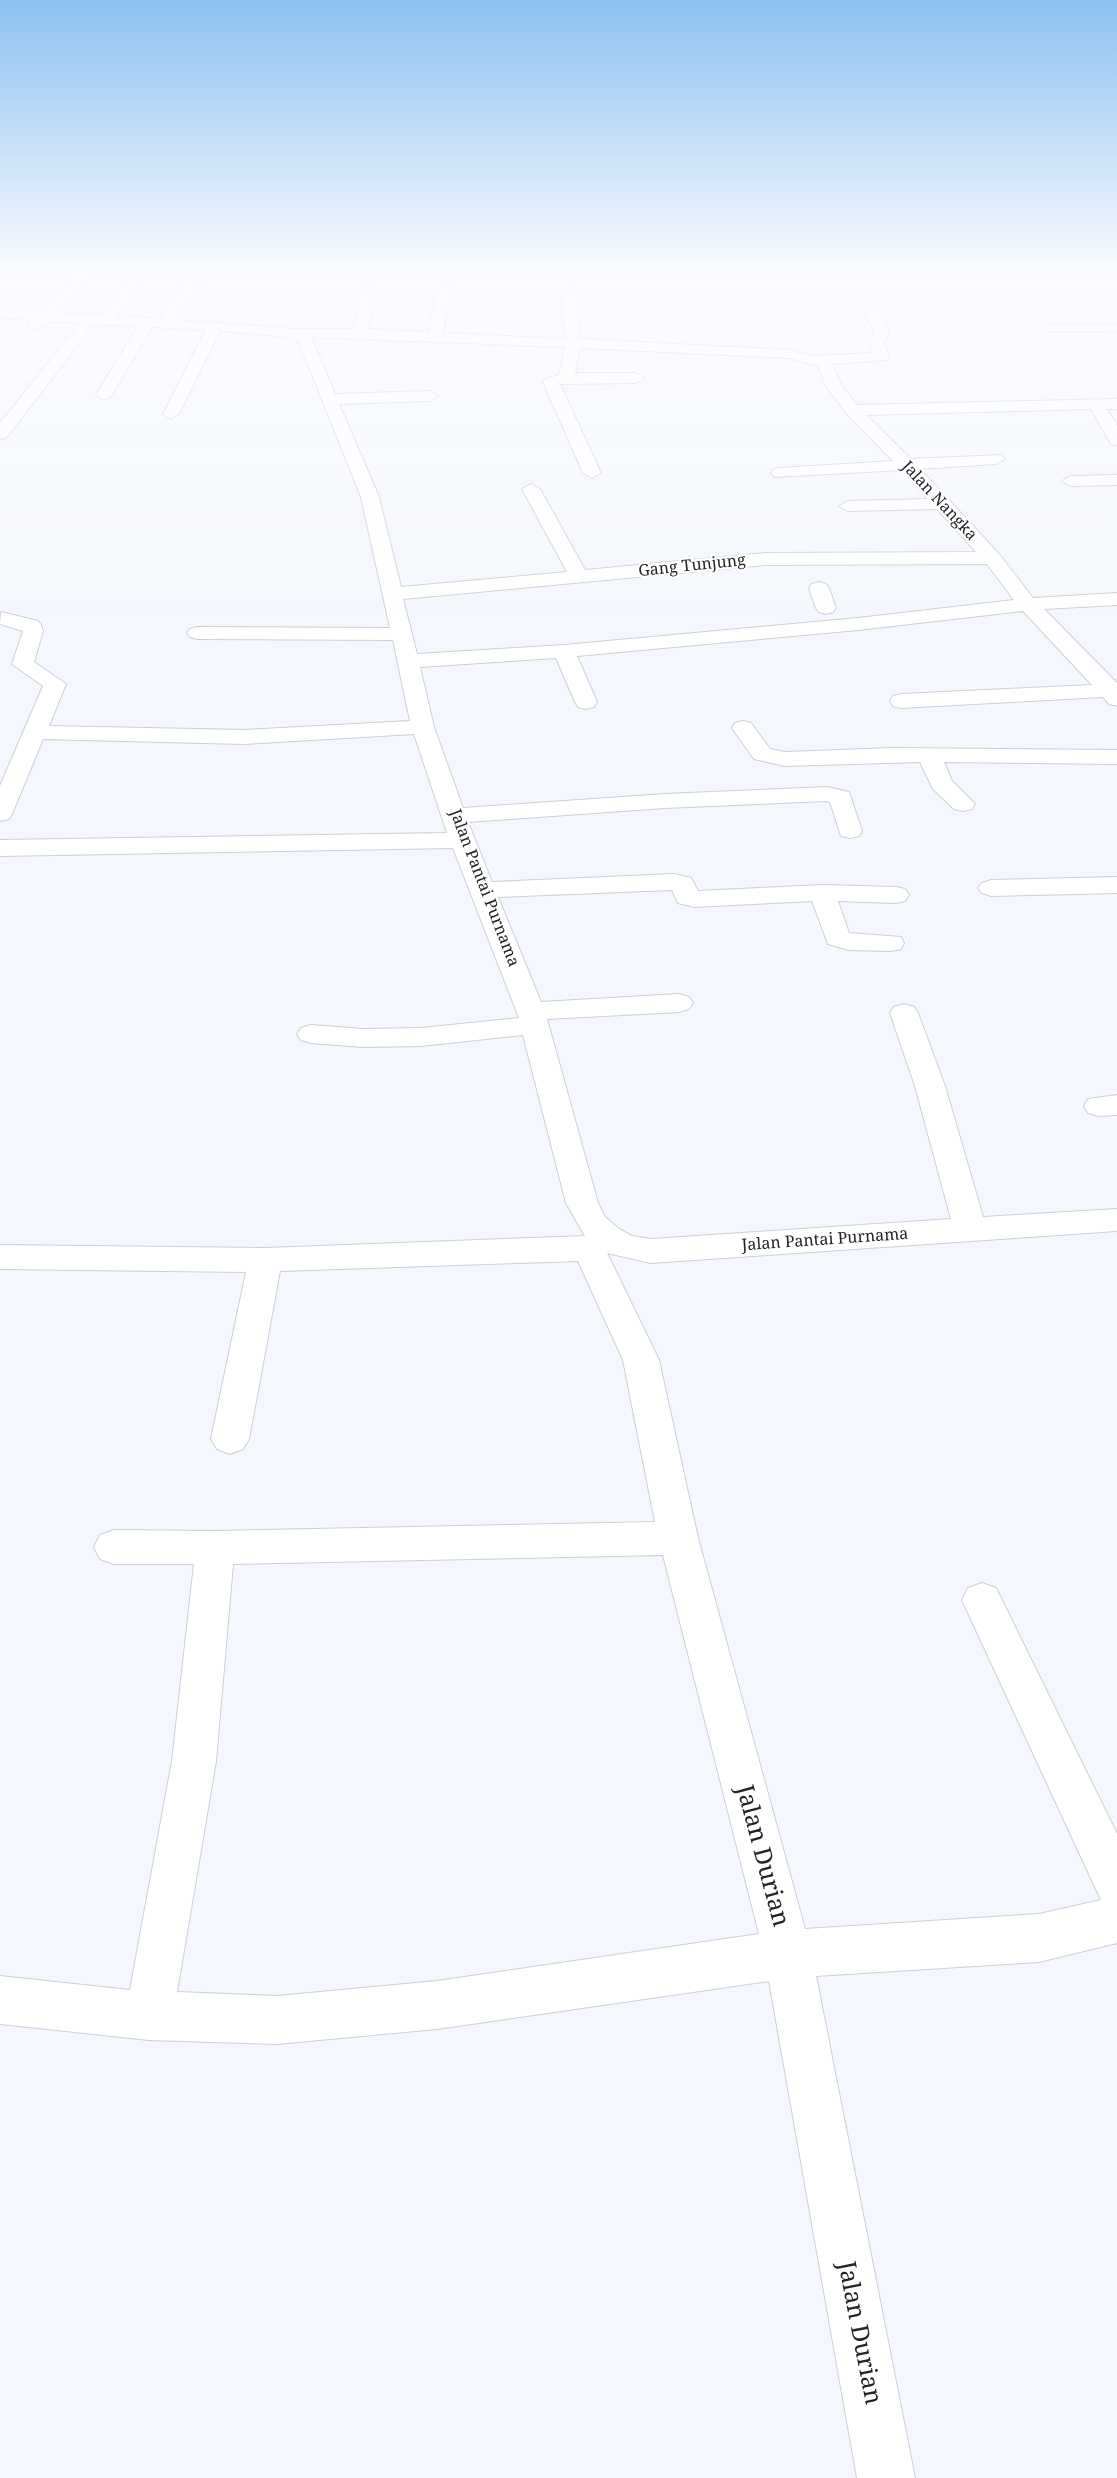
<!DOCTYPE html>
<html>
<head>
<meta charset="utf-8">
<style>
	body { margin:0 }
	canvas { display:block; background:#f4f7fd }
</style>
</head>
<body>
<canvas width="1117" height="2478"></canvas>
<script>
const c = document.querySelector('canvas').getContext('2d');
c.lineJoin = 'round';
function toPath(rows) {
  const path = new Path2D();
  for (const r of rows) {
    path.moveTo(r[0], r[1]);
    for (let i = 2; i < r.length; i += 2) path.lineTo(r[i], r[i + 1]);
  }
  return path;
}
function stroke(path, color, width, dash) {
  c.strokeStyle = color;
  c.lineWidth = width;
  c.lineCap = dash ? 'butt' : 'round';
  c.setLineDash(dash || []);
  c.stroke(path);
}
function fill(path, color) {
  c.fillStyle = color;
  c.fill(path, 'evenodd');
}
function drawText(font, color, halo, rows, align = 'center') {
  c.font = font + ' "Noto Serif",serif';
  c.lineWidth = 4.5;
  c.setLineDash([]);
  c.textBaseline = 'middle';
  c.strokeStyle = halo;
  c.fillStyle = color;
  for (const [text, x, y, turn = 0] of rows) {
    c.save();
    c.translate(x, y);
    c.rotate((+turn || 0) * Math.PI / 180);
    c.textAlign = isNaN(turn) ? turn : align;
    if (halo) c.strokeText(text, 0, 0);
    c.fillText(text, 0, 0);
    c.restore();
  }
}
const minor = toPath([
	[78,270,92,270,59,313,101,315,131,280,136,279,143,283,116,316,162,319,185,279,204,277,211,281,209,284,195,286,176,320,295,329,354,329,362,288,369,284,376,288,368,329,429,332,437,284,444,280,451,284,443,333,565,339,560,281,567,277,574,281,580,339,790,350,814,356,872,353,870,343,875,333,865,313,872,309,877,310,889,333,884,343,889,357,886,360,832,364,841,385,857,405,1117,399,1117,409,1107,409,1117,426,1117,445,1111,444,1091,409,866,415,911,459,1002,455,1005,459,996,464,920,469,999,554,1033,598,1117,593,1117,605,1044,609,1117,683,1117,706,1109,704,1103,697,901,708,893,706,890,701,893,696,901,694,1092,685,1023,611,858,630,577,656,597,702,594,707,586,709,578,707,575,702,556,658,420,667,434,727,463,808,665,794,827,787,849,792,862,831,859,836,850,838,841,836,830,802,827,801,665,808,468,822,492,882,675,874,691,878,698,891,822,885,896,887,905,889,909,895,905,901,896,903,838,901,849,933,901,937,904,943,901,949,891,951,849,950,828,944,812,901,694,907,678,903,672,890,498,897,541,1002,679,994,689,997,693,1003,689,1009,679,1012,547,1019,598,1203,605,1217,619,1229,632,1236,651,1239,951,1219,915,1086,890,1013,894,1007,904,1004,914,1007,918,1013,945,1086,983,1217,1117,1209,1117,1231,651,1263,607,1253,659,1360,698,1538,805,1929,1039,1914,1101,1900,962,1600,968,1588,982,1583,996,1588,1117,1834,1117,1943,1039,1962,816,1976,915,2478,857,2478,769,1981,437,2029,277,2044,149,2040,0,2024,0,1976,130,1990,172,1761,194,1564,114,1564,100,1559,94,1547,100,1535,114,1530,215,1531,655,1522,623,1360,578,1261,280,1271,249,1439,243,1449,230,1454,217,1449,211,1439,246,1272,0,1269,0,1245,265,1248,585,1236,566,1203,523,1035,421,1046,363,1047,311,1043,301,1040,297,1034,301,1028,311,1025,363,1029,421,1028,519,1018,453,848,0,856,0,840,447,833,414,734,244,744,43,739,12,814,9,819,0,821,0,786,43,686,12,664,23,631,0,624,1,612,38,621,41,625,43,631,34,662,66,684,49,726,244,730,410,721,393,640,197,639,190,637,187,633,190,629,197,627,390,628,361,497,299,342,291,337,220,331,179,414,171,419,163,414,206,330,152,327,112,395,104,400,96,395,138,326,94,324,6,438,0,439,0,423,80,323,50,321,34,330,27,326,33,320,0,318,0,310,44,312,78,270],
	[311,337,565,347,559,375,546,379,543,382,583,473,592,478,601,473,560,384,636,383,644,378,636,373,575,373,580,348,790,358,818,366,826,386,846,413,893,461,780,468,774,469,771,473,774,477,902,470,928,499,848,501,839,506,848,511,937,509,976,552,766,553,585,570,540,489,531,484,522,489,567,572,401,587,379,497,339,404,430,401,438,396,430,391,335,394,311,337],
	[987,564,1014,600,858,618,564,645,417,654,403,599,766,565,987,564],
	[663,1555,759,1934,437,1981,277,1996,177,1992,216,1761,233,1564,663,1555],
	[1117,289,1117,297,1018,300,1011,296,1018,292,1117,289],
	[1052,324,1117,324,1117,332,1047,331,1045,328,1052,324],
	[1117,475,1117,485,1071,486,1062,481,1071,476,1117,475],
	[819,582,826,584,829,588,836,608,833,612,826,614,819,612,816,608,809,588,812,584,819,582],
	[743,721,751,723,770,749,785,752,892,748,1117,750,1117,764,944,762,952,781,975,804,972,809,963,811,954,809,933,789,920,762,785,766,754,759,732,728,735,723,743,721],
	[1117,877,1117,893,991,896,982,893,978,888,982,883,991,880,1117,877],
	[1117,1095,1117,1115,1099,1116,1088,1113,1084,1106,1088,1099,1117,1095]
]);
stroke(minor, '#cccfd4', 2);
fill(minor, '#fff');
const sky = c.createLinearGradient(0, 0, 0, 617);
sky.addColorStop(0, '#8cc1f1');
sky.addColorStop(0.44, '#fafbfe');
sky.addColorStop(1, '#fafbfe00');
c.fillStyle = sky;
c.fillRect(0, 0, 1117, 617);
drawText('16px', '#232426', '#fff', [
	["Jalan Nangka",939,501,47],
	["Gang Tunjung",692,566,-6],
	["Jalan Pantai Purnama",484,888,69],
	["Jalan Pantai Purnama",825,1240,-4]
]);
drawText('24px', '#232426', '#fff', [
	["Jalan Durian",762,1856,75],
	["Jalan Durian",859,2333,79]
]);
</script>
</body>
</html>
